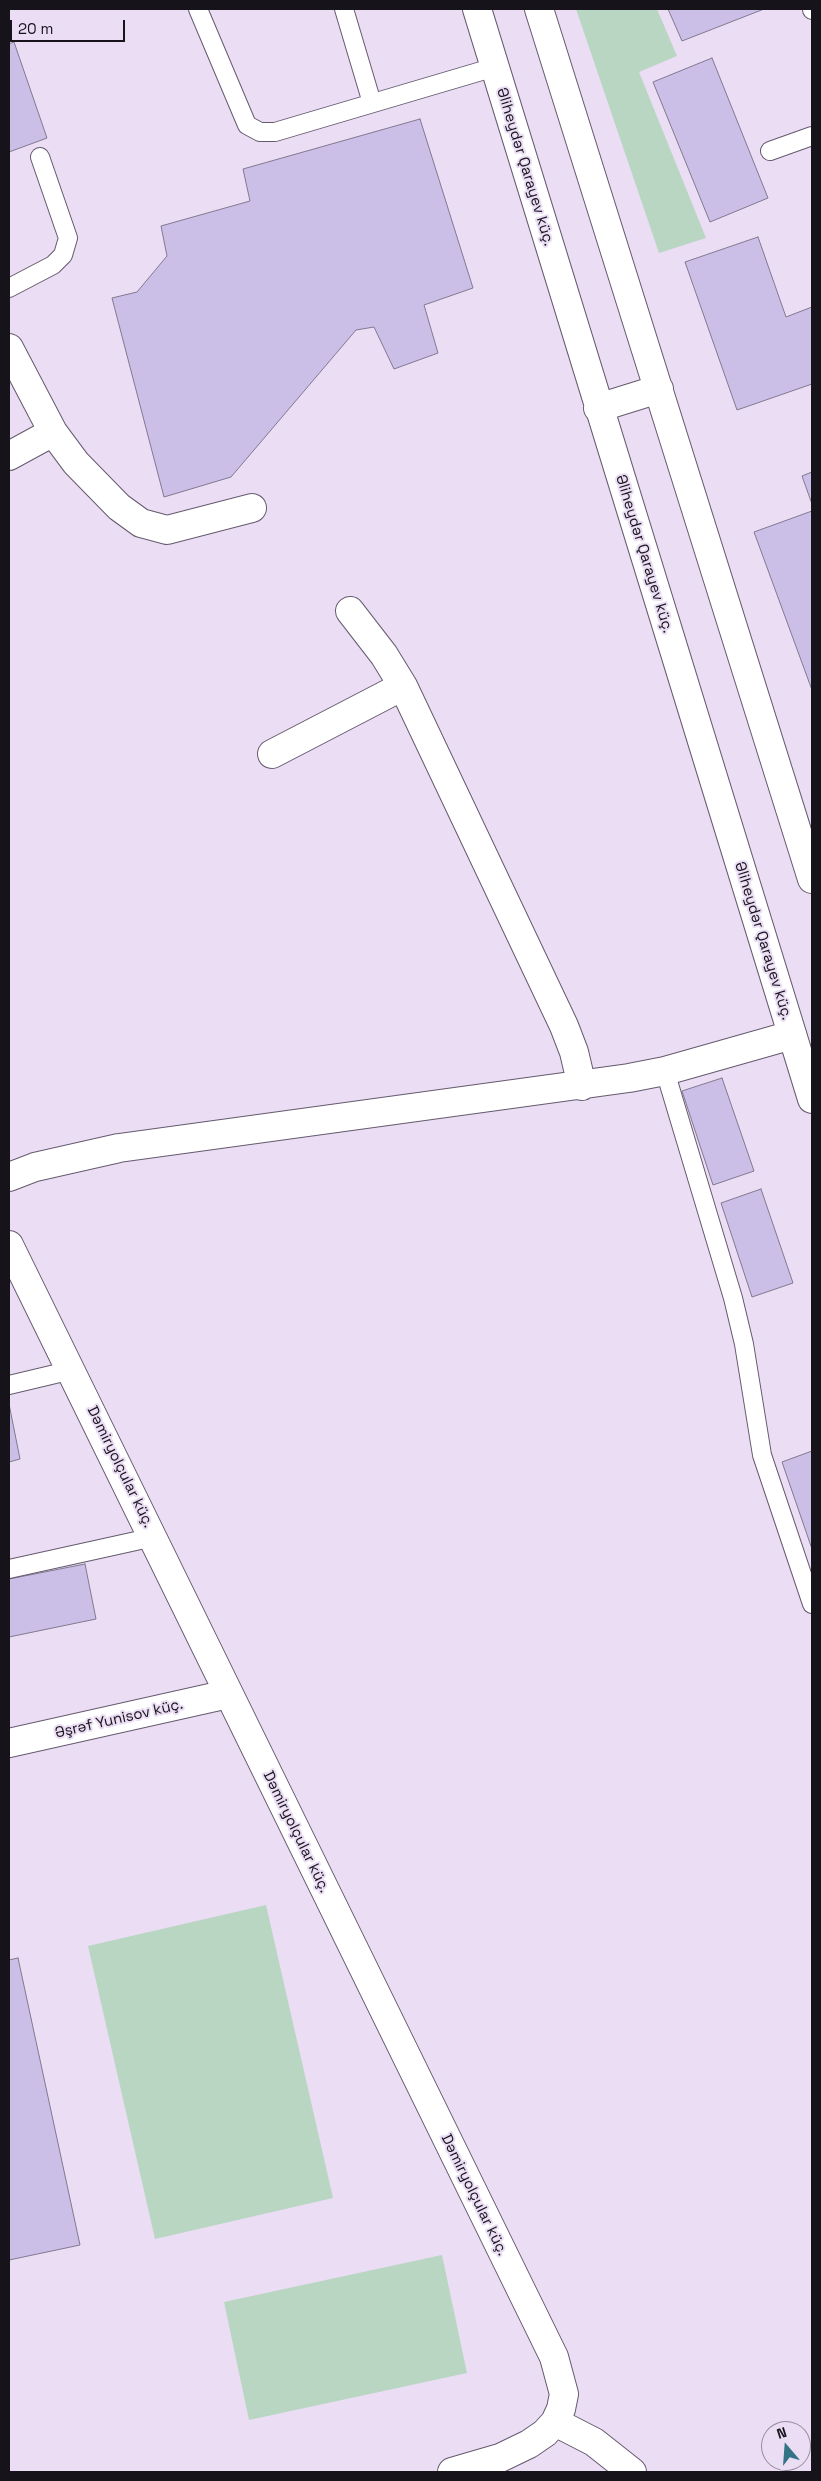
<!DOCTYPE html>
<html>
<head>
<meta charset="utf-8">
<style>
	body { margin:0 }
	#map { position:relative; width:821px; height:2481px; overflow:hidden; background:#eaddf4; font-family:"Space Grotesk",sans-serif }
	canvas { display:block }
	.frame { position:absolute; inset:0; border:10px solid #17131b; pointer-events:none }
	.north { position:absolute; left:761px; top:2421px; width:50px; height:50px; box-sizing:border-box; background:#eaddf4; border:1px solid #968c9d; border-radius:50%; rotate:342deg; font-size:14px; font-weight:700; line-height:20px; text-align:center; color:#17131b }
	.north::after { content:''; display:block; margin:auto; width:18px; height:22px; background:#327386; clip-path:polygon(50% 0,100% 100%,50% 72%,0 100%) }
	.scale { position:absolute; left:10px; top:20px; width:115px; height:22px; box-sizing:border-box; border:2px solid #17131b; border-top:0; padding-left:6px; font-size:15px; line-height:18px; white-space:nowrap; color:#17131b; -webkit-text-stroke:4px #eaddf4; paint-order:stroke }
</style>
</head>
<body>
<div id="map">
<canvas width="821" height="2481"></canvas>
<div class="frame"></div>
<div class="north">N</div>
<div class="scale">20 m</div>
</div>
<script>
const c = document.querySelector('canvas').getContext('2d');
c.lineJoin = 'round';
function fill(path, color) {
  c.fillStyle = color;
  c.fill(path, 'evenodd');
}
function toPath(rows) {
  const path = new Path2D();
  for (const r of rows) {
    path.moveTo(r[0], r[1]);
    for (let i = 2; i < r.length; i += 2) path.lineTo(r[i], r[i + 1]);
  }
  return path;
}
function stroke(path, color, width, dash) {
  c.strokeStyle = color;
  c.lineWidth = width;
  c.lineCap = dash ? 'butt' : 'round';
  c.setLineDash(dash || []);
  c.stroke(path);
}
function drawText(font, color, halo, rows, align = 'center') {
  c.font = font + ' "Space Grotesk",sans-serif';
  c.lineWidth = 4;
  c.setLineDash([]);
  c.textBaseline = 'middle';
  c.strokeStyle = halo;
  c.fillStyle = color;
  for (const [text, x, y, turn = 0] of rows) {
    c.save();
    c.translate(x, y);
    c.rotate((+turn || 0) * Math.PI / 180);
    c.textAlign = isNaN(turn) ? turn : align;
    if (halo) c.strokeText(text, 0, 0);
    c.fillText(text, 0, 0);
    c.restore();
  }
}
fill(toPath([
	[576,9,657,9,677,56,639,72,706,238,659,253],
	[266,1905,333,2198,155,2239,88,1946],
	[442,2255,467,2373,249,2420,224,2302]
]), '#b9d6c2');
const building = toPath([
	[668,9,764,9,682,41,668,9],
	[14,42,47,138,9,152,9,44,14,42],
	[712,58,768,198,710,222,653,82,712,58],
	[420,119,473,288,424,305,438,353,394,369,374,327,356,330,231,477,164,497,112,298,137,292,167,256,161,226,250,201,243,169,420,119],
	[758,237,786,317,812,307,812,384,737,410,685,262,758,237],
	[812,472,812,504,802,476,812,472],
	[812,511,812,690,754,532,812,511],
	[722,1078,754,1171,713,1185,682,1091,722,1078],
	[761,1189,793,1283,752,1297,721,1203,761,1189],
	[9,1404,20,1459,9,1462,9,1404],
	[812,1451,812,1549,782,1462,812,1451],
	[85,1564,96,1619,9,1637,9,1579,85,1564],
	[18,1958,80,2245,9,2260,9,1960,18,1958]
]);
fill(building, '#cbbfe7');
stroke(building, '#80798f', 1);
const lane = toPath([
	[198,9,247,125,260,132,275,132,495,67],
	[344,9,372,103],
	[812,9,812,10],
	[770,151,812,136],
	[9,288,53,265,63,255,68,238,40,157],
	[665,1071,733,1298,744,1344,762,1455,812,1604],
	[9,1385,72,1370],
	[9,1569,154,1537]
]);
const street = toPath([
	[9,348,53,432,76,463,119,507,141,523,167,530,252,508],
	[9,456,53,432],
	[350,611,384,655,403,686,564,1026,574,1052,582,1086],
	[272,754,403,686],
	[9,1177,35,1167,119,1148,629,1078,665,1071,792,1035],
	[9,1245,554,2357,564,2394,561,2409,555,2422,545,2433,529,2444,500,2458,452,2472],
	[9,1743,228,1694],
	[555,2422,594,2442,632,2472]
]);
const secondary = toPath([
	[477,9,812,1099],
	[539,9,812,879],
	[598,408,659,389]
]);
stroke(lane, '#655a6e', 20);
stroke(street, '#655a6e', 30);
stroke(secondary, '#655a6e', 30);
stroke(lane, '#fff', 18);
stroke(street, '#fff', 28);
stroke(secondary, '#fff', 28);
drawText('15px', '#17131b', '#eaddf4', [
	["Əliheydər Qarayev küç.",525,167,73],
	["Əliheydər Qarayev küç.",644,554,73],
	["Əliheydər Qarayev küç.",763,941,73],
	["Dəmiryolçular küç.",120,1467,64],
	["Əşrəf Yunisov küç.",119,1719,-13],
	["Dəmiryolçular küç.",296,1832,64],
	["Dəmiryolçular küç.",474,2195,64]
]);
</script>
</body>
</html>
